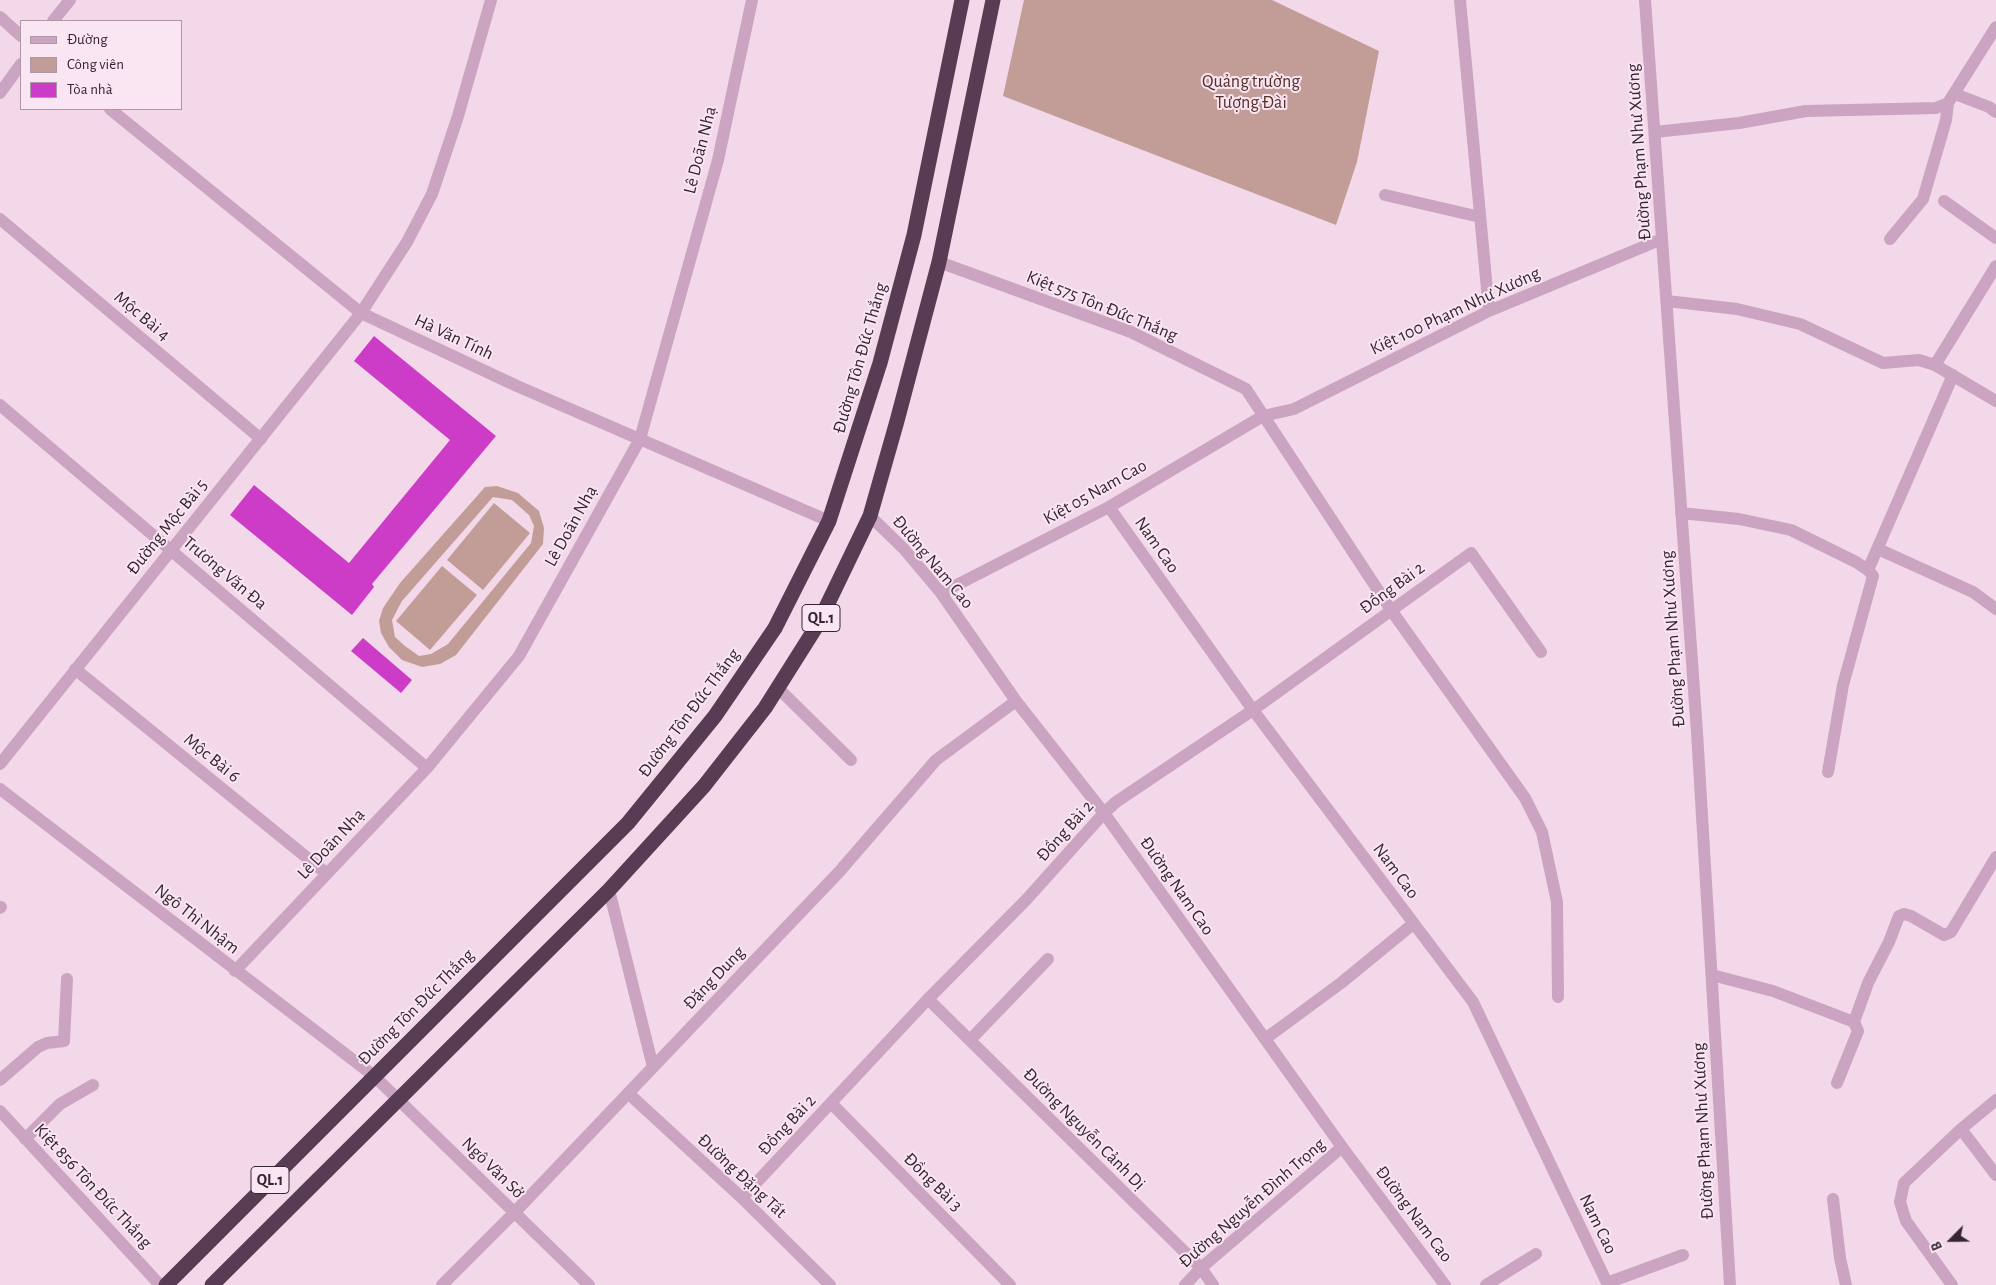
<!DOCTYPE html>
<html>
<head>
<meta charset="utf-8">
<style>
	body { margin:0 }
	#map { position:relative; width:1996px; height:1285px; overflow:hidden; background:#f3d8ea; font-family:"Alegreya Sans",sans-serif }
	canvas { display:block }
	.legend { position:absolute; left:20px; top:20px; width:162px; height:90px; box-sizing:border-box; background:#fae5f3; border:1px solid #ac99a7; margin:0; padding:6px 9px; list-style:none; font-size:15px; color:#362634 }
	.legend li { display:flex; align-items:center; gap:10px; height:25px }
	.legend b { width:25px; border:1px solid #ac99a7 }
	.north { position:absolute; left:1926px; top:1215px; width:50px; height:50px; -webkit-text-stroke:4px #fae5f3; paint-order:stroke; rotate:247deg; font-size:14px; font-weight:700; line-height:20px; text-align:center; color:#362634 }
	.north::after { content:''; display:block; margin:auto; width:18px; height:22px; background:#362634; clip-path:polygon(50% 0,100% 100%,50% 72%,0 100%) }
</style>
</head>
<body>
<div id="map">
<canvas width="1996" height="1285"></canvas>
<ul class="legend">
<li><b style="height:6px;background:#cba4c1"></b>Đường</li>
<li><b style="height:14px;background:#c29d98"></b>Công viên</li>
<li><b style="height:14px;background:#cd3cc7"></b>Tòa nhà</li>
</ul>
<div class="north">B</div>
</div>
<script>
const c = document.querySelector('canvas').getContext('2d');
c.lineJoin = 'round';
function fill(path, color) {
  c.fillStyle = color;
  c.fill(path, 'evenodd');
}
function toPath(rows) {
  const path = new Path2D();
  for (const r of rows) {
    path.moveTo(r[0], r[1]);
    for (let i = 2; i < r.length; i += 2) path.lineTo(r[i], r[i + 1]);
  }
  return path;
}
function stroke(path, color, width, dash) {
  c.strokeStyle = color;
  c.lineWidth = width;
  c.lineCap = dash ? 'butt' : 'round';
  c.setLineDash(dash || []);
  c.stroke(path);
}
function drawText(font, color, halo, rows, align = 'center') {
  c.font = font + ' "Alegreya Sans",sans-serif';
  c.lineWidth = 4;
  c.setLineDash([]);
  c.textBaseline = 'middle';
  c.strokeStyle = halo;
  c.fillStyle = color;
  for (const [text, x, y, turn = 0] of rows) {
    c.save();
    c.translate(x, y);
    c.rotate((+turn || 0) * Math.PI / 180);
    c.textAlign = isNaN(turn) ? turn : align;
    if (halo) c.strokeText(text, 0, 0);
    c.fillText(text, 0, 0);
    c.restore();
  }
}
fill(toPath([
	[1024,0,1272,0,1379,51,1357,162,1336,225,1003,96],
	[497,486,518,493,539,511,544,528,543,544,456,655,440,664,422,667,402,660,389,647,381,633,379,621,383,608,400,583,485,487],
	[493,497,512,500,529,515,534,526,531,543,448,644,431,654,419,656,405,646,395,637,392,620,402,601],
	[494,503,530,533,483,590,447,560],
	[442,566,477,595,430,650,396,621]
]), '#c29d98');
fill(toPath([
	[374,336,496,436,372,584,374,587,352,615,230,515,254,485,349,563,450,440,354,361],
	[363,638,412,680,401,693,351,651]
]), '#cd3cc7');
stroke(toPath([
	[1460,0,1489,311],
	[1645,0,1697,732,1730,1285],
	[0,17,21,36],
	[53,21,70,0],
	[0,93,21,64],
	[1955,94,1989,107,1996,112],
	[110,109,361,313,517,386,829,521],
	[1655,132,1739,123,1806,111,1936,108,1948,103,1996,27],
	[1385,195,1480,217],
	[1944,201,1996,238],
	[0,219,261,439],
	[1890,239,1923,199,1946,120,1948,103],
	[939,262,1131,332,1246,389,1391,610,1525,798,1542,832,1557,902,1558,997],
	[1667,301,1737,309,1800,324,1883,363,1919,360,1935,365,1996,401],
	[1935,365,1996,266],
	[0,405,427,768],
	[1109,507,1253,710,1473,1002,1608,1285],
	[1681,513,1739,519,1791,530,1856,562,1868,570,1873,576,1843,685,1828,772],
	[870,516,904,549,941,593,1016,701,1104,813,1342,1147,1445,1285],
	[1878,549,1973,592,1996,609],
	[1868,570,1953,375],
	[941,593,1109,507,1263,416,1294,409,1489,311,1662,239],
	[75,669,327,874],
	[778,688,851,760],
	[0,764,361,313,407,242,432,194,458,116,491,0],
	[0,789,374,1076,589,1285],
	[609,890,653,1067],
	[0,908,1,907],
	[235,971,427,768,519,656,640,439,718,160,752,0],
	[1712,975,1773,991,1854,1022],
	[928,999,1201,1268,1213,1285],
	[1265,1039,1341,983,1413,924],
	[970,1040,1048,959],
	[0,1080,38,1047,47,1043,64,1041,67,979],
	[1837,1083,1858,1031,1854,1022,1868,983,1889,942,1899,916,1904,914,1911,916,1944,935,1951,932,1996,857],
	[628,1093,742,1198,830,1285],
	[831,1103,1010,1285],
	[0,1111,160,1285],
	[1961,1129,1996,1175],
	[25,1139,60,1104,93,1085],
	[742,1198,928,999,1026,900,1104,813,1116,802,1253,710,1471,553,1541,652],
	[1833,1199,1840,1258,1846,1285],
	[1607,1283,1683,1255],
	[442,1285,514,1213,839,872,936,760,1016,701],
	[1185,1285,1201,1268,1342,1147],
	[1486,1285,1536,1254],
	[1952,1285,1906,1221,1900,1202,1904,1183,1961,1129,1996,1100]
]), '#cba4c1', 12);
stroke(toPath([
	[166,1285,628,823,715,716,775,628,829,521,880,363,914,235,962,0],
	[212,1285,609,890,704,786,765,708,818,624,870,516,897,421,939,262,993,0]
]), '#573c54', 15);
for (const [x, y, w] of [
	[821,618,38],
	[270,1180,38]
]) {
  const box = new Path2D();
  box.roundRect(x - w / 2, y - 13.5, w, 27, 4);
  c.fillStyle = '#fae5f3';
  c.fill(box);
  stroke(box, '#362634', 1);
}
drawText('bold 16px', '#362634', null, [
	["QL.1",821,618],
	["QL.1",270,1180]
]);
drawText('18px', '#553028', '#fae5f3', [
	["Quảng trường",1251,82],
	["Tượng Đài",1251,103]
]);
drawText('18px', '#362634', '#fae5f3', [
	["Lê Doãn Nhạ",700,150,-76],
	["Đường Phạm Như Xương",1639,152,-94],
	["Kiệt 575 Tôn Đức Thắng",1102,306,22],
	["Kiệt 100 Phạm Như Xương",1455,311,-25],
	["Mộc Bài 4",142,316,40],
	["Hà Văn Tính",454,337,25],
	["Đường Tôn Đức Thắng",860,358,-74],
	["Kiệt 05 Nam Cao",1095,492,-29],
	["Lê Doãn Nhạ",571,526,-61],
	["Đường Mộc Bài 5",167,527,-51],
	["Nam Cao",1157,545,55],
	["Đường Nam Cao",933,562,50],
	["Trương Văn Đa",225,573,40],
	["Đồng Bài 2",1392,588,-36],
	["Đường Phạm Như Xương",1673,639,-94],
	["Đường Tôn Đức Thắng",689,713,-53],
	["Mộc Bài 6",212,758,39],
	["Đồng Bài 2",1065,831,-48],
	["Lê Doãn Nhạ",331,844,-47],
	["Nam Cao",1396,871,53],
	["Đường Nam Cao",1177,886,55],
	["Ngô Thì Nhậm",197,919,38],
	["Đặng Dung",714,978,-46],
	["Đường Tôn Đức Thắng",416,1007,-45],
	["Đồng Bài 2",787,1125,-47],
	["Đường Nguyễn Cảnh Dị",1084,1129,45],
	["Đường Phạm Như Xương",1703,1131,-93],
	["Ngô Văn Sở",493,1168,44],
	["Đường Đặng Tất",742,1176,43],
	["Đồng Bài 3",933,1182,45],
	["Kiệt 856 Tôn Đức Thắng",93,1186,47],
	["Đường Nguyễn Đình Trọng",1252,1203,-41],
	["Đường Nam Cao",1414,1214,53],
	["Nam Cao",1598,1224,64]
]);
</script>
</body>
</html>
